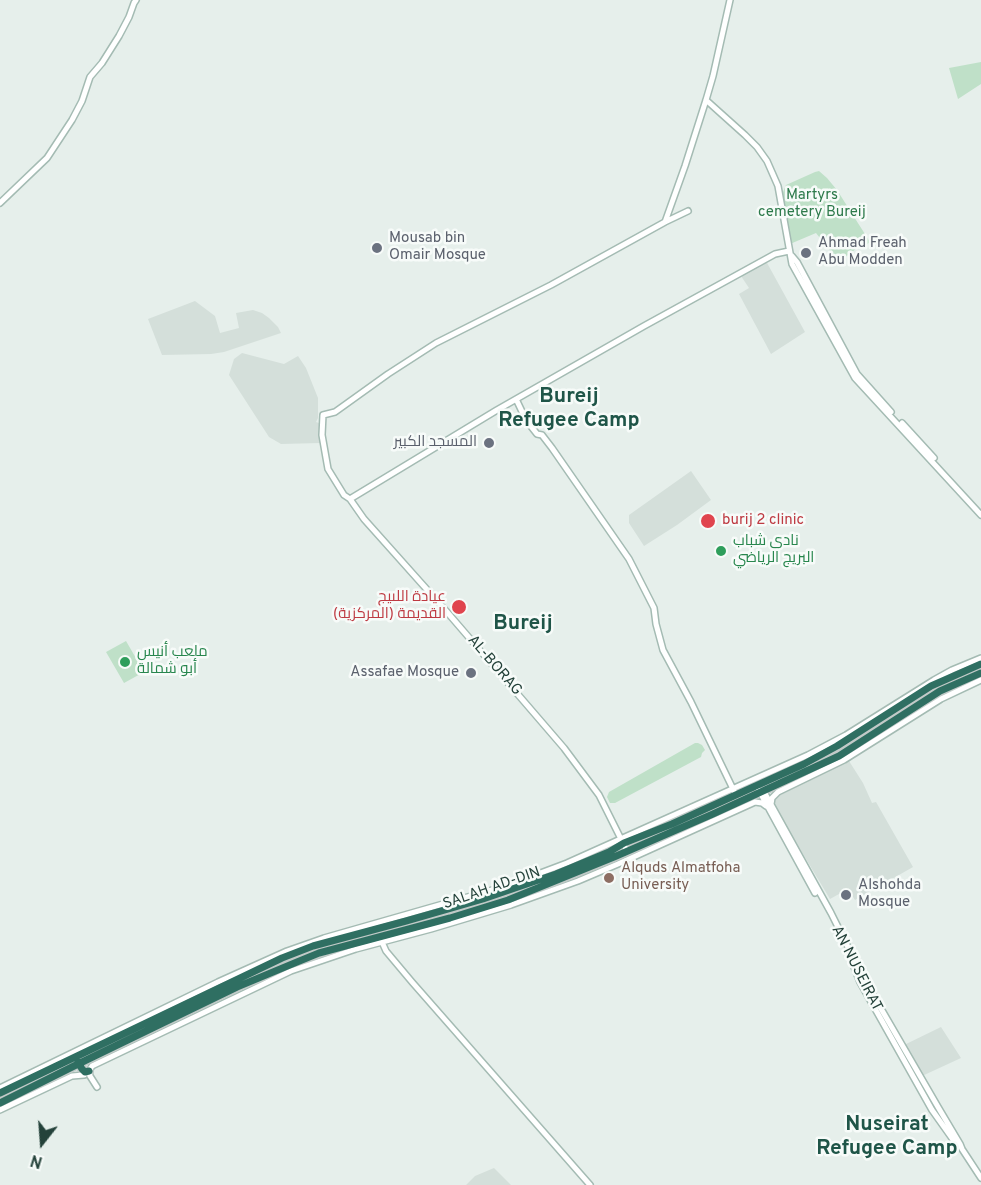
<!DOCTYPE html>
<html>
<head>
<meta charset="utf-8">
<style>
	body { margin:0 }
	#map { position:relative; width:981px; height:1185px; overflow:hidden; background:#e6efeb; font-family:Overpass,sans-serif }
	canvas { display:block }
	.north { position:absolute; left:12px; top:1113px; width:60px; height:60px; -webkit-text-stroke:4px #f7fbf9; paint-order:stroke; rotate:197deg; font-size:16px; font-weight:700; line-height:24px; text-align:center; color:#24423a }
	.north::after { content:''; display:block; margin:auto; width:21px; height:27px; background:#24423a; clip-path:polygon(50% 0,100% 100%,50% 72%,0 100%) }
</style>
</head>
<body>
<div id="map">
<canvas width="981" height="1185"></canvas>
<div class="north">N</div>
</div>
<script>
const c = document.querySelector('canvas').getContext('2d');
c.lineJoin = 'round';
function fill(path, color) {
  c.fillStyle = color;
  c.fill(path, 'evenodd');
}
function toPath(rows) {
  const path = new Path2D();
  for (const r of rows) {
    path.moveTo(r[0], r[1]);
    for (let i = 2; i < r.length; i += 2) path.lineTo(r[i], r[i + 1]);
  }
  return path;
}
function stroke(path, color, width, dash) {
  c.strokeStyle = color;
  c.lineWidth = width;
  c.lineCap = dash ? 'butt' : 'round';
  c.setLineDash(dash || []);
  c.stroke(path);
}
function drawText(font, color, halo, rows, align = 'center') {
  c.font = font + ' Overpass,Cairo,sans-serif';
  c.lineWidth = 5;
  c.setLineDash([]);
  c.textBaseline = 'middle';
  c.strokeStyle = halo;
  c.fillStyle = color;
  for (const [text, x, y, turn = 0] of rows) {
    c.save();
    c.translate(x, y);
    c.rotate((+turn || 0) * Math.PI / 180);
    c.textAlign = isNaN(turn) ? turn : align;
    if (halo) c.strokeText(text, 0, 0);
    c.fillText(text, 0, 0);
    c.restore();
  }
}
fill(toPath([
	[766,261,805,332,771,354,739,294,749,288,741,276],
	[195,301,215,316,220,333,239,328,236,313,253,310,262,313,269,318,278,327,281,333,224,352,211,354,162,355,148,319],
	[242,353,284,364,298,356,306,368,318,398,318,418,316,422,319,423,320,443,281,444,269,437,229,375,234,359],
	[691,471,711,500,677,525,644,546,629,523,629,515],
	[849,761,863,783,872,803,876,802,913,867,855,900,848,889,830,899,773,804,773,800,776,797],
	[941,1027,961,1058,922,1076,904,1045],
	[494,1168,511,1185,466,1185,475,1176]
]), '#d4dfda');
fill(toPath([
	[981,62,981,84,958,99,949,68],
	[819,171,827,178,837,190,870,242,864,247,861,245,839,262,816,233,790,244,783,204,783,192,786,185,815,172],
	[126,641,144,672,124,683,106,652],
	[695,743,698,743,702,745,705,750,702,753,701,757,615,803,610,803,607,797,609,792]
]), '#bfe0c8');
const secondary = toPath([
	[706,100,745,135,757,147,767,161,778,186,792,264,855,378,981,515],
	[0,203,47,158,72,120,82,101,90,77,102,63,119,36,129,17,134,3,136,0],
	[665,222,685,166,706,100,713,76,730,0],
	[792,256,797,262,857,374,891,412],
	[516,399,526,420,537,434,542,435,552,448,629,559,654,608,656,624,663,650,691,702,734,791],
	[902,423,934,458],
	[350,499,497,410,644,326,775,254,789,251],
	[756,785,815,893],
	[763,790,831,913,865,981,938,1107,960,1144,962,1149,981,1178],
	[771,804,772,798,778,792,844,760,941,699,981,680],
	[627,851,599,795,564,748,447,612,364,519,350,499,344,495,328,469,322,435,323,415,335,412,388,374,436,343,551,285,665,222,688,211],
	[382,942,386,951,412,982,590,1185],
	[852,962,860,982,932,1110,954,1141],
	[97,1087,90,1076,89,1071,92,1066,291,971,356,949,431,929,511,905,578,881,618,864,755,802,762,803,766,806],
	[0,1088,218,982,287,951,324,938,506,886,567,863,808,755,846,735,934,680,952,670,981,658],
	[0,1110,72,1076,84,1075]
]);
const highway = toPath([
	[78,1062,82,1069,85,1072,89,1071],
	[0,1093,282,958,313,946,406,921,483,899,556,874,609,852,624,843,672,824,804,764,837,746,931,686,981,664],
	[0,1103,74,1066,237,987,297,962,319,953,450,918,508,900,614,857,713,814,839,756,940,691,981,673]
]);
stroke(secondary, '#a4bbb3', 8);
stroke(highway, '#c2cac8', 10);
stroke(secondary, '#fff', 5);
stroke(highway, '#2f6f62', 7);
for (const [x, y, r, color] of [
	[377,248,6,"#6b7280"],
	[806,253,6,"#6b7280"],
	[489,443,6,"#6b7280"],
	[708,521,8,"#e0444e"],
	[721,551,6,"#2e9e5b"],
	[459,607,8,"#e0444e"],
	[125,662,6,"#2e9e5b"],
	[471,673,6,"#6b7280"],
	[609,878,6,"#8d6e63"],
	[846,895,6,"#6b7280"]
]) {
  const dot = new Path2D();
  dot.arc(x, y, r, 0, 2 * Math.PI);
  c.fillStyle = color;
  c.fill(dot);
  stroke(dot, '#f7fbf9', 2);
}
drawText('15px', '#2d7a4b', '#f7fbf9', [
	["Martyrs",812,196],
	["cemetery Bureij",812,213]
]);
drawText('15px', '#5b616d', '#f7fbf9', [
	["Mousab bin",389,239],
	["Omair Mosque",389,256],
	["Ahmad Freah",818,244],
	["Abu Modden",818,261],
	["المسجد الكبير",477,443,"right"],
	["Assafae Mosque",459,673,"right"],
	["Alshohda",858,886],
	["Mosque",858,903]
], 'left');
drawText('15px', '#be3a42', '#f7fbf9', [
	["burij 2 clinic",722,521],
	["عيادة اللىيج",446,598,"right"],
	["القديمة (المركزية)",446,615,"right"]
], 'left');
drawText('15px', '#27864d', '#f7fbf9', [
	["نادي شباب",733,542],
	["البريج الرياضي",733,559],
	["ملعب أنيس",137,653],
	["أبو شمالة",137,670]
], 'left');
drawText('15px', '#24423a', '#f7fbf9', [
	["AL-BORAG",494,666,49],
	["SALAH AD-DIN",492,889,-19],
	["AN NUSEIRAT",856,969,63]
]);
drawText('15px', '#785e54', '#f7fbf9', [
	["Alquds Almatfoha",621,869],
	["University",621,886]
], 'left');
drawText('bold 21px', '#1f5548', '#f7fbf9', [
	["Bureij",569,398],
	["Refugee Camp",569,422],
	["Bureij",523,625],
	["Nuseirat",887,1126],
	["Refugee Camp",887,1150]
]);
</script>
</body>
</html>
